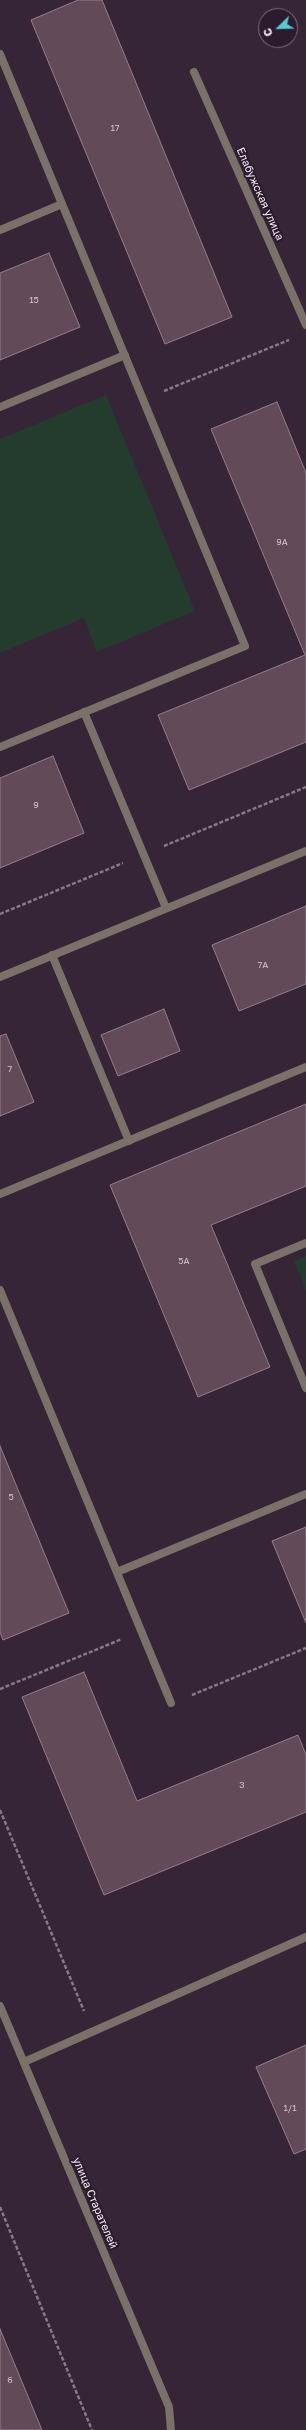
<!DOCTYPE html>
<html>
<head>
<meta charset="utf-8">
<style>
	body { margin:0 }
	#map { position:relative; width:306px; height:2430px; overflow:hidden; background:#352537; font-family:"Golos Text",sans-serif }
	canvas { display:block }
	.north { position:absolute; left:258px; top:8px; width:40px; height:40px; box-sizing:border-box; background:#2b1b2d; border:1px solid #7c6e7d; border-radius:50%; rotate:247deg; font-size:11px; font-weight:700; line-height:16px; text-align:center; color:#f5eaf6 }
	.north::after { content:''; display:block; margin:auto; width:14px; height:18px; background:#51ccd4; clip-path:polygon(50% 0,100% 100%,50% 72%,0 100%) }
</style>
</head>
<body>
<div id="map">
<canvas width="306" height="2430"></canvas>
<div class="north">С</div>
</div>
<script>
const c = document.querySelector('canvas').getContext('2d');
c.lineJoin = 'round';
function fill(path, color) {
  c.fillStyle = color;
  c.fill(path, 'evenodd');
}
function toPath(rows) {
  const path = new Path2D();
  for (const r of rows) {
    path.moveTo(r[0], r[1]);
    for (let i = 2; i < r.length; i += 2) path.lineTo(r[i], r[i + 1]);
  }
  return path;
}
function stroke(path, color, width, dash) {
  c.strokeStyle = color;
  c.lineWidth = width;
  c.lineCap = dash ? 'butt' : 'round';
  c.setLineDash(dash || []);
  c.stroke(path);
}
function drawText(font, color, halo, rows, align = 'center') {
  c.font = font + ' "Golos Text",sans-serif';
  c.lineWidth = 4;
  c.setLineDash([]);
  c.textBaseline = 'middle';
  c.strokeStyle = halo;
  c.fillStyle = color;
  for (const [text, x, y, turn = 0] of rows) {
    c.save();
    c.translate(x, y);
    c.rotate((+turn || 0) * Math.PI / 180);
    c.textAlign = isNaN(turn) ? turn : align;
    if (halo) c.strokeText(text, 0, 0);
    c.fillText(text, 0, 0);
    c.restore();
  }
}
fill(toPath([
	[106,395,195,611,97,652,84,618,0,653,0,439],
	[306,1256,306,1290,294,1261]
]), '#243c2e');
const building = toPath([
	[78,0,102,0,232,317,165,344,31,20,78,0],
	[49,253,80,327,0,360,0,273,49,253],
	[277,402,306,473,306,742,189,790,158,715,305,655,211,429,277,402],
	[53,756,84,833,0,868,0,778,53,756],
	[306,906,306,984,239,1011,212,945,306,906],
	[164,1009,180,1051,118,1076,101,1035,164,1009],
	[6,1034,34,1102,0,1116,0,1036,6,1034],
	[306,1104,306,1186,211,1225,270,1367,198,1397,110,1185,306,1104],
	[0,1446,69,1613,3,1640,0,1632,0,1446],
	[306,1527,306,1623,272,1541,306,1527],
	[84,1672,137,1801,298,1735,306,1755,306,1812,104,1895,22,1697,84,1672],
	[306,2045,306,2149,294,2154,256,2067,306,2045],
	[0,2329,42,2430,0,2430,0,2329]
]);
fill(building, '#634a58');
stroke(building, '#987d8c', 1);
stroke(toPath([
	[164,391,289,340],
	[164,846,306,787],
	[0,914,123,863],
	[0,1689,122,1639],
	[192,1695,306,1648],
	[0,1810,84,2011],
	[0,2207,92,2430]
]), '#867888', 2.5, [4, 2]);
stroke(toPath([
	[0,54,245,646,0,747],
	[0,230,62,204],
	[0,407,125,355],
	[84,712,166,908],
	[52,955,129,1141],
	[0,977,306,851],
	[0,1194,306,1067],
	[306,1243,255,1264,306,1388],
	[0,1290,171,1703],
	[117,1572,306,1494]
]), '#7a7168', 8);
stroke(toPath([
	[194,72,306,325],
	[0,2006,169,2407,171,2430],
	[24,2062,306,1937]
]), '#7a7168', 8);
drawText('9px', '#d0c2ce', null, [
	["17",115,128],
	["15",34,300],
	["9А",282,542],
	["9",36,805],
	["7А",263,965],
	["7",10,1069],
	["5А",184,1261],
	["5",11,1497],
	["3",242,1785],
	["1/1",290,2108],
	["6",10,2380]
]);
drawText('11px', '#f5eaf6', '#2b1b2d', [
	["Елабужская улица",260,194,66],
	["улица Старателей",95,2203,67]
]);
</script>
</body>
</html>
